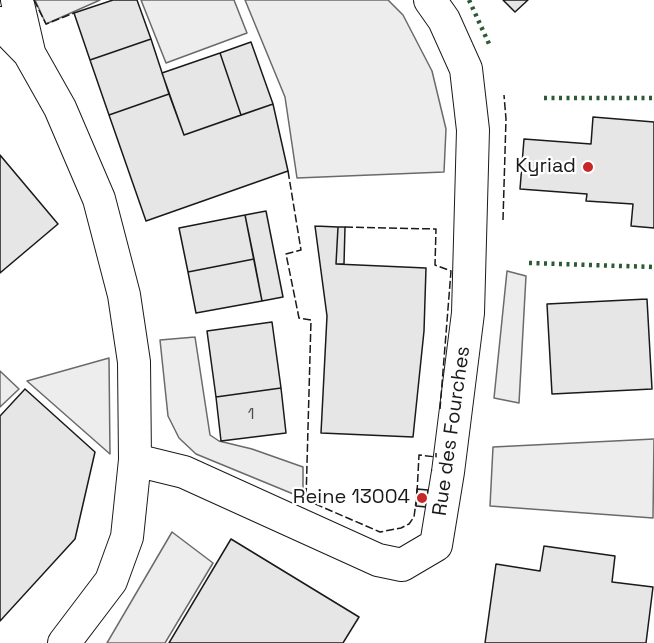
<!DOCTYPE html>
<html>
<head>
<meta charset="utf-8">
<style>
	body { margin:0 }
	canvas { display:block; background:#fff }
</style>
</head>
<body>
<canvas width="654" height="643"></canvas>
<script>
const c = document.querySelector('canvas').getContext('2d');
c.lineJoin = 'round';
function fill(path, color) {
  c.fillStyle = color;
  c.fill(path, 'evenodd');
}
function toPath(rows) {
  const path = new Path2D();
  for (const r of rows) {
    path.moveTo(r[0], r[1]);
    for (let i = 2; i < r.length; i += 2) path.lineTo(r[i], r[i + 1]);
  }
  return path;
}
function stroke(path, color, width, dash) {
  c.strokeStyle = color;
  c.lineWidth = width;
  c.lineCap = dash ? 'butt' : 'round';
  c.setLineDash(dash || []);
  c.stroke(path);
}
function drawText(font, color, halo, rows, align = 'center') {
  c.font = font + ' "Space Grotesk",sans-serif';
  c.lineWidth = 4.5;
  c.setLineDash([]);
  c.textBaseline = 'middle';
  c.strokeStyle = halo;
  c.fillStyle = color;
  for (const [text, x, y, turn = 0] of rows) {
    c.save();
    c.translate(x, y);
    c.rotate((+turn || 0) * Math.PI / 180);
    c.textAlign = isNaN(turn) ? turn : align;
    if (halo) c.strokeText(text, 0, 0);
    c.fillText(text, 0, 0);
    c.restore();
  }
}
const built = toPath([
	[35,0,100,0,46,24,35,0],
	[141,0,234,0,247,33,166,63,141,0],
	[245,0,388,0,403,15,432,71,446,129,444,172,297,178,285,97,245,0],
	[507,271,526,276,519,403,494,398,507,271],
	[195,337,210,435,219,441,252,449,303,467,303,498,196,454,179,438,168,416,160,340,195,337],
	[109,358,110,454,27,381,109,358],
	[0,371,19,389,0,407,0,371],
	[654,439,653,518,490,506,493,447,654,439],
	[172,532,213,563,165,643,107,643,172,532]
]);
fill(built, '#ededed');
stroke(built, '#6a6a6a', 1.5);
const building = toPath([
	[113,0,137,0,151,39,90,60,74,13,113,0],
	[503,0,528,0,515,12,503,0],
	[151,39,169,94,109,115,90,60,151,39],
	[251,42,273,104,241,115,220,53,251,42],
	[220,53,241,115,184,135,162,73,220,53],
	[169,94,184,135,273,104,288,171,146,221,109,115,169,94],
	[593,117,654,122,654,228,631,226,633,204,586,201,587,194,520,189,524,139,591,144,593,117],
	[0,155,58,224,0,273,0,155],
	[266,211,283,297,262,301,245,215,266,211],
	[245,215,254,259,188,272,179,228,245,215],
	[315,226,338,227,336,264,426,268,424,331,413,437,321,433,327,316,315,226],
	[338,227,345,227,344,264,336,264,338,227],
	[254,259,262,301,196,313,188,272,254,259],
	[647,299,652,389,552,394,547,304,647,299],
	[272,322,281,388,216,397,207,331,272,322],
	[281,388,286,433,221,441,216,397,281,388],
	[25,389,95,452,75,539,0,621,0,416,25,389],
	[417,489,428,490,426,507,416,506,417,489],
	[231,539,359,617,343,643,169,643,231,539],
	[544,546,615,556,612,582,653,587,646,643,485,643,496,564,540,571,544,546]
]);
fill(building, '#e6e6e6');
stroke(building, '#1a1a1a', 1.5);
const minor = toPath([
	[17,0,29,52],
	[0,23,29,53,60,108,99,199,124,295,134,362,135,460,127,537,111,581,64,643],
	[135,460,184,472,378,560,402,565,436,545,448,472,468,313,473,130,466,69,444,20,430,0]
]);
stroke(minor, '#1a1a1a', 34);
stroke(minor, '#fff', 32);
stroke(toPath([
	[469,0,490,46],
	[544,98,654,98],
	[529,263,654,267]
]), '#2b5a34', 4.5, [3, 4.5]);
stroke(toPath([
	[34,0,46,24,74,13],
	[288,171,301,250,286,254,299,318,311,320,306,500,380,532,401,528,409,524,414,517,416,502],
	[503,220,506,119,504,95],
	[345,227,436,229,435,265,451,271,440,409],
	[417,493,419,455,436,457,436,453]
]), '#1a1a1a', 1.5, [8, 3]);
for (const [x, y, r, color] of [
	[588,167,6,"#c62828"],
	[422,498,6,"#c62828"]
]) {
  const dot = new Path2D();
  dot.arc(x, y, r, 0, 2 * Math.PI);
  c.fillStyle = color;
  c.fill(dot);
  stroke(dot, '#fff', 2);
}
drawText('16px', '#4d4d4d', null, [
	["1",251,415]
]);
drawText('20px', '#1a1a1a', '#fff', [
	["Kyriad",576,167],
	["Reine 13004",410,498]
], 'right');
drawText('20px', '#1a1a1a', '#fff', [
	["Rue des Fourches",452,431,-82]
]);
</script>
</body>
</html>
